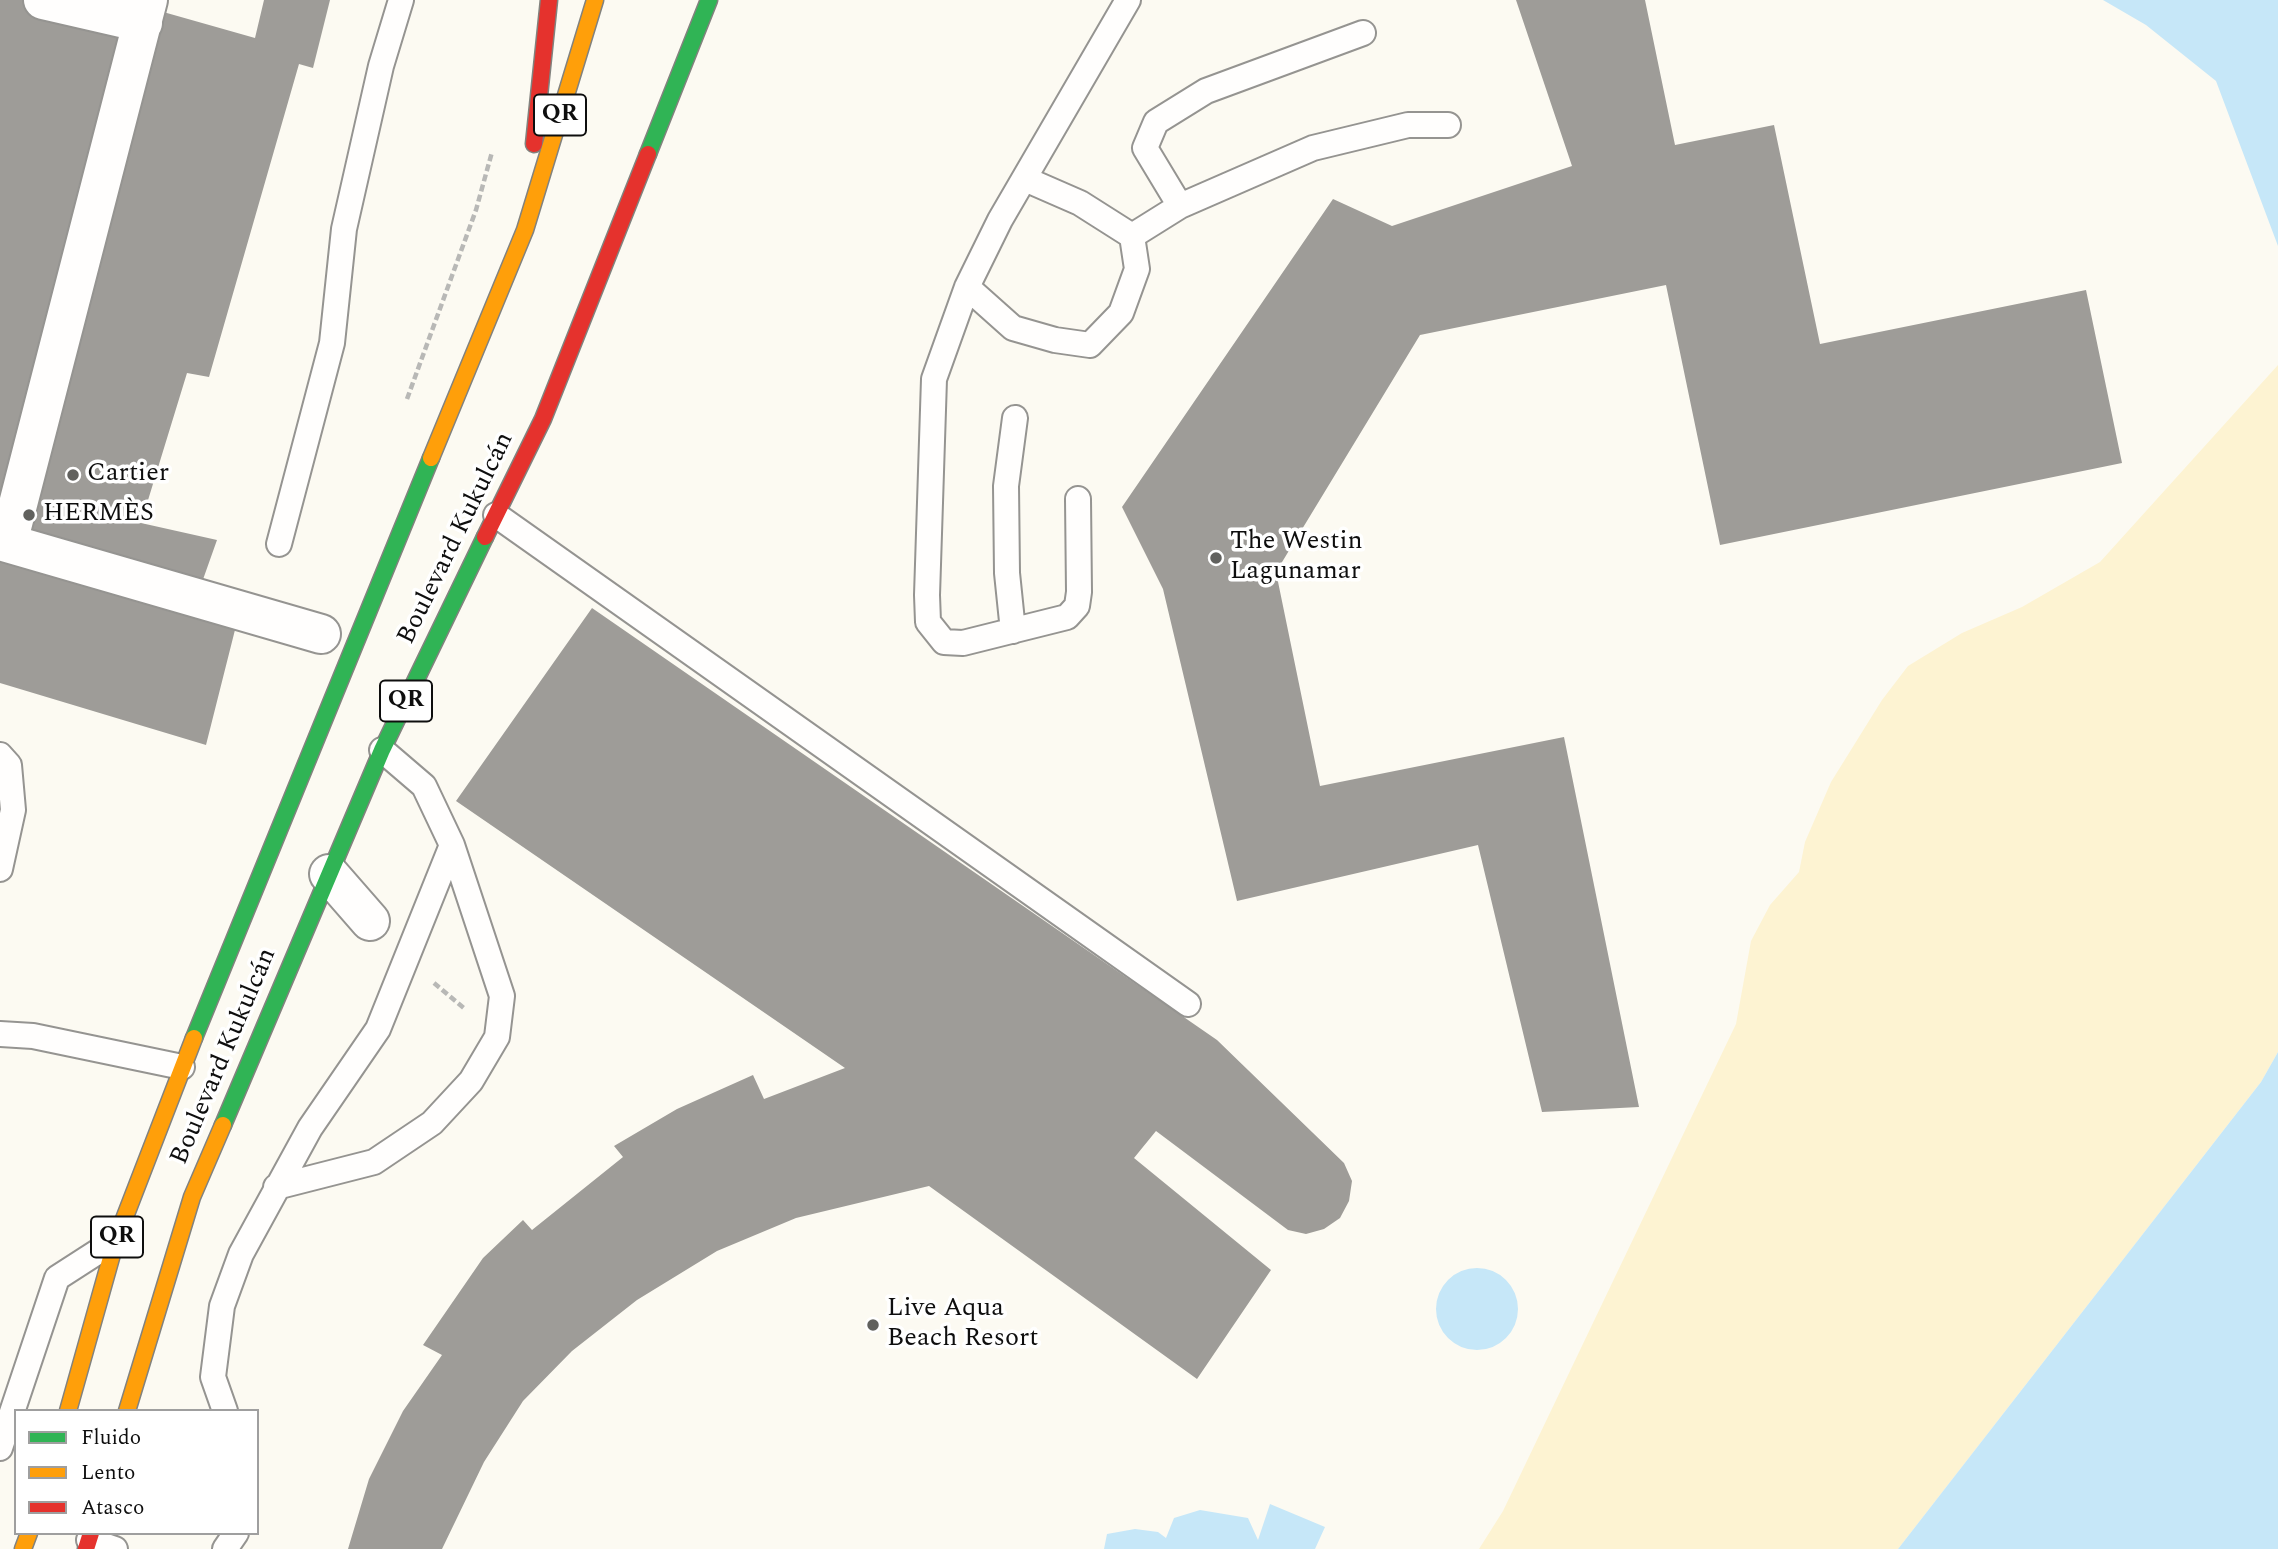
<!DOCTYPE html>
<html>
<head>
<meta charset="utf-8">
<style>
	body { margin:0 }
	#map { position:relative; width:2278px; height:1549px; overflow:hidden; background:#fcfaf2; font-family:Spectral,serif }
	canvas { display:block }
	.legend { position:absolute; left:14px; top:1409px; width:245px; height:126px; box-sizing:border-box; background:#fff; border:2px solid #9f9f9f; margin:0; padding:9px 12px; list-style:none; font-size:21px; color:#0e0e0e }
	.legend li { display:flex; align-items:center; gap:14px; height:35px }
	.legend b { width:35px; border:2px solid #9f9f9f }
</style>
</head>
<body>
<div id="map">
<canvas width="2278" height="1549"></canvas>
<ul class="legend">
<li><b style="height:9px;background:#30b455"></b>Fluido</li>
<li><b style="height:9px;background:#ff9f0a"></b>Lento</li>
<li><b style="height:9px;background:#e5322d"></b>Atasco</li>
</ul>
</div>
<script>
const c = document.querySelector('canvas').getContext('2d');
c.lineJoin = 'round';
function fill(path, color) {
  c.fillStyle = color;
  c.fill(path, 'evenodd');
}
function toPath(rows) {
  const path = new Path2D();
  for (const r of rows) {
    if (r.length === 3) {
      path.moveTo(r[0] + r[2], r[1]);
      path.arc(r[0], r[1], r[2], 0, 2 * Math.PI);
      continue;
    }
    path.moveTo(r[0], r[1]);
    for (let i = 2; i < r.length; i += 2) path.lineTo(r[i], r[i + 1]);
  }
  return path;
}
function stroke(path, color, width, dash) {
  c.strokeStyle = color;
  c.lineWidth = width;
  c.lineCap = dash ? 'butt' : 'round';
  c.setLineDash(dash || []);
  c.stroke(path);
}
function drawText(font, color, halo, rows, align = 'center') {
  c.font = font + ' Spectral,serif';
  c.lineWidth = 7;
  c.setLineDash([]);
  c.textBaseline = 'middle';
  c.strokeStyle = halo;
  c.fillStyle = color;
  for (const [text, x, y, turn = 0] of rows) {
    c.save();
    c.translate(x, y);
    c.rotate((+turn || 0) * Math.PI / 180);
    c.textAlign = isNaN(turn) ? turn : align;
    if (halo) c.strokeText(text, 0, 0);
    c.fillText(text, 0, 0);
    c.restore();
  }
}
fill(toPath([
	[2278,365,2278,1052,2261,1082,1898,1549,1479,1549,1503,1511,1736,1024,1751,941,1770,905,1799,872,1805,842,1831,782,1882,700,1908,666,1962,633,2022,607,2100,562]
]), '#fdf3d2');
fill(toPath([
	[2103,0,2278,0,2278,246,2216,81,2146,25],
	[2278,1052,2278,1549,1898,1549,2261,1082],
	[1477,1309,41],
	[1270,1504,1325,1527,1315,1549,1104,1549,1107,1534,1135,1529,1158,1532,1166,1538,1174,1518,1200,1510,1248,1518,1258,1540]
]), '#c6e7f8');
fill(toPath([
	[0,0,121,0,255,38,264,0,330,0,313,68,299,64,209,377,187,373,141,523,217,540,195,602,239,614,206,745,0,683],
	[1516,0,1645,0,1675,145,1774,125,1820,344,2086,290,2122,463,1720,545,1666,285,1420,335,1276,572,1320,786,1564,737,1639,1107,1542,1112,1478,845,1237,901,1163,589,1122,507,1333,199,1392,226,1572,166],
	[592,608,1217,1040,1344,1163,1352,1181,1349,1201,1340,1218,1324,1229,1306,1234,1288,1230,1156,1131,1134,1158,1271,1270,1197,1379,929,1186,796,1218,717,1251,637,1300,572,1351,523,1401,484,1462,442,1549,348,1549,369,1479,403,1411,442,1355,423,1345,483,1258,523,1220,532,1230,623,1157,614,1146,677,1109,753,1075,764,1099,845,1068,456,801]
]), '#9e9c98');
const lane = toPath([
	[1180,206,1145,148,1156,122,1206,91,1363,33],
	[1132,236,1180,206,1313,148,1408,125,1448,125],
	[967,287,1013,328,1055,340,1090,345,1121,313,1137,269,1132,236,1080,203,1025,179],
	[1078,499,1079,592,1077,606,1067,617,963,643,944,642,928,622,927,595,934,379,967,287,1000,220,1128,0],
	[496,515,1188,1004],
	[279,544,332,343,344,229,381,66,401,0],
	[1013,631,1007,573,1006,486,1015,418],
	[0,755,9,765,13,810,0,869],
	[0,1034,33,1036,182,1067],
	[276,1187,374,1162,432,1123,471,1081,497,1037,502,996,452,845],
	[225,1411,213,1377,222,1306,241,1254,310,1128,378,1029,452,845,424,786,382,750],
	[0,1448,57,1278,116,1240],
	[89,1540,115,1549],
	[225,1549,236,1533]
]);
const street = toPath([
	[43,0,143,23],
	[0,541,321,634],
	[8,543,148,0],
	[329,874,370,921]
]);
const fast = toPath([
	[648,154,709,0],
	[194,1038,431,458],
	[223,1125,382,750,485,537]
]);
const slow = toPath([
	[431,458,525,230,595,0],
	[68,1411,116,1240,194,1038],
	[127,1411,192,1197,223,1125],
	[23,1549,29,1533]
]);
const jam = toPath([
	[534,144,549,0],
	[485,537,543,419,648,154],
	[86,1549,91,1533]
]);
stroke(lane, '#959491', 28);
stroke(street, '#959491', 42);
stroke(fast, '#82827e', 19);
stroke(slow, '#82827e', 19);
stroke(jam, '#82827e', 19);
stroke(toPath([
	[407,399,476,210,492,152],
	[434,983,465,1009]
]), '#b8b8b6', 4.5, [7, 3.5]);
stroke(lane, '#fffefd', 24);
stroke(street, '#fffefd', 38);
stroke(fast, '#30b455', 16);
stroke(slow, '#ff9f0a', 16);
stroke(jam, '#e5322d', 16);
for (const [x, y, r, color] of [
	[73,475,7,"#61615e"],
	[29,515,7,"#61615e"],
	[1216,558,7,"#61615e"],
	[873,1325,7,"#61615e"]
]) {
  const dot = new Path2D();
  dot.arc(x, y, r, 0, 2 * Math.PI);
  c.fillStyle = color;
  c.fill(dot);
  stroke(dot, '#fff', 2.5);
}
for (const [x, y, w] of [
	[560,115,52],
	[406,701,52],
	[117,1237,52]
]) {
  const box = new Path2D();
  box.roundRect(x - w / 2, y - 20.5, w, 41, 5);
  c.fillStyle = '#fff';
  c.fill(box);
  stroke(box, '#0e0e0e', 2);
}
drawText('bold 24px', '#0e0e0e', null, [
	["QR",560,115],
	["QR",406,701],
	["QR",117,1237]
]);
drawText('26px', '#0e0e0e', '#fff', [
	["Cartier",87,475],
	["HERMÈS",43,515],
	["The Westin",1230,543],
	["Lagunamar",1230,573],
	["Live Aqua",887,1310],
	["Beach Resort",887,1340]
], 'left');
drawText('26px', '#0e0e0e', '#fff', [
	["Boulevard Kukulcán",457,539,-64],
	["Boulevard Kukulcán",225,1057,-67]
]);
</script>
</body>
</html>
